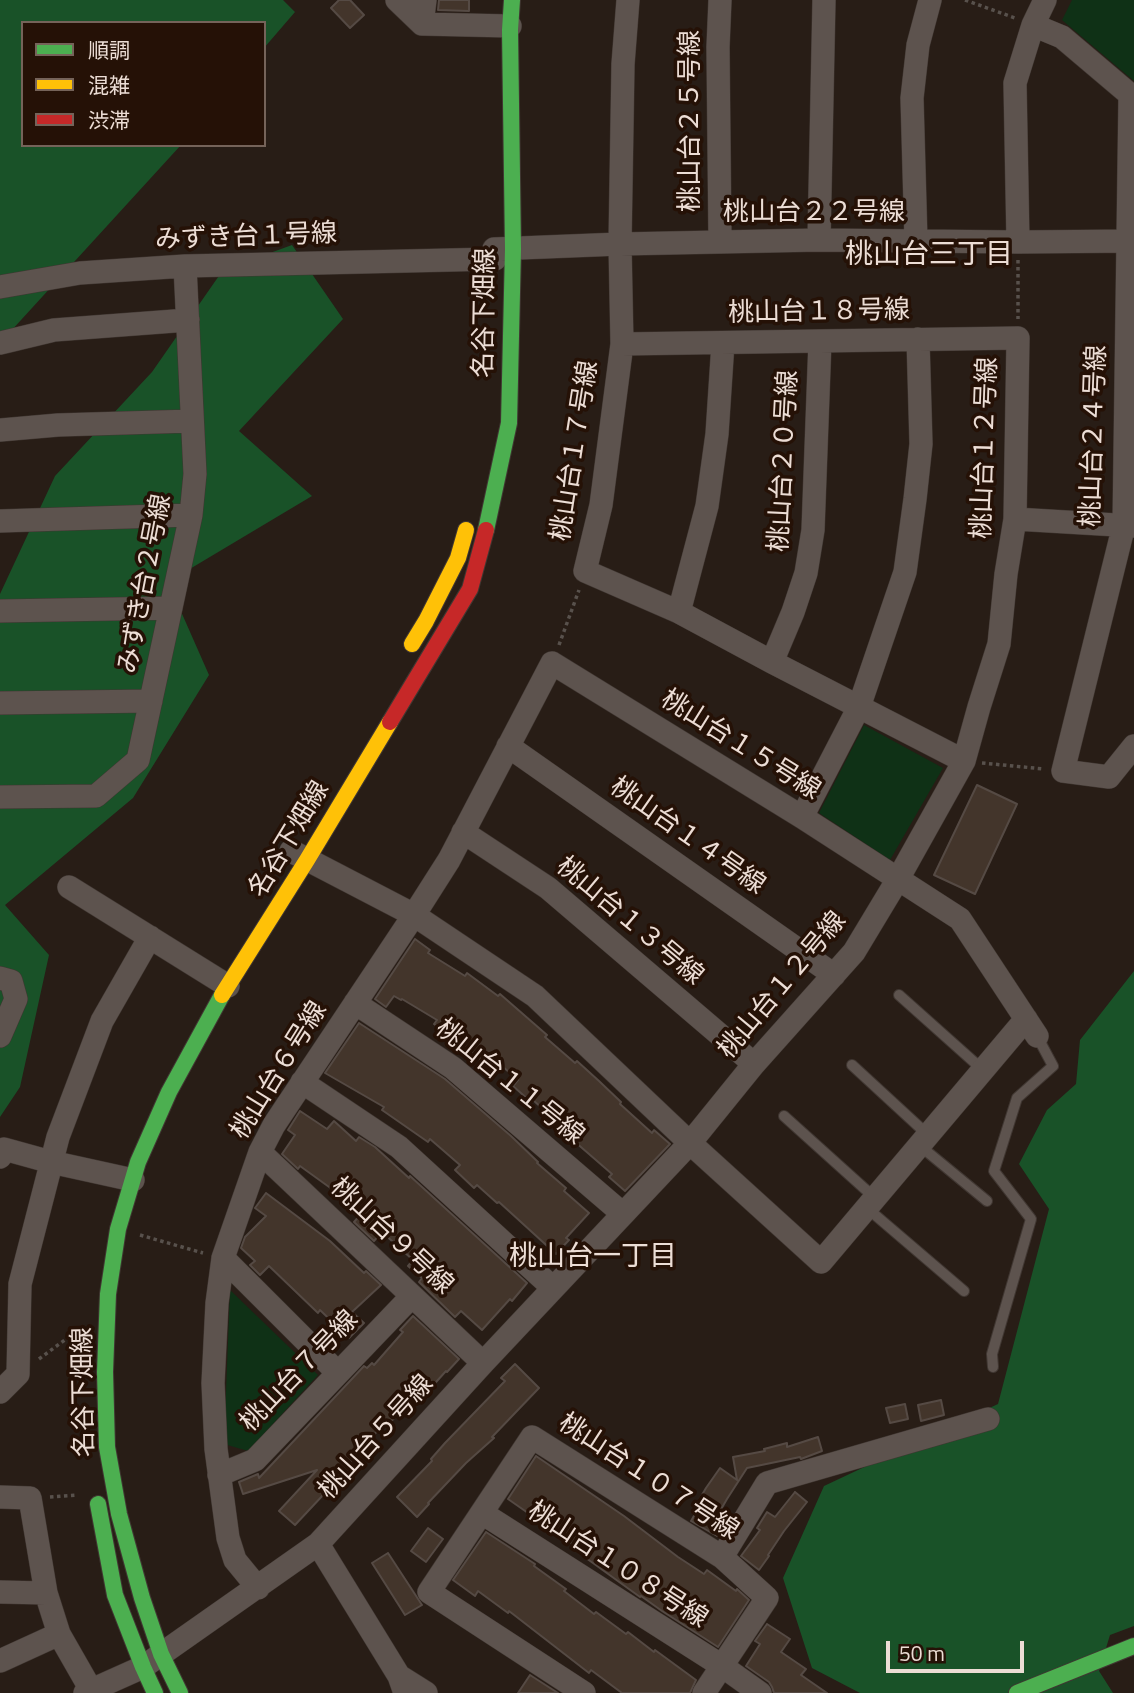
<!DOCTYPE html>
<html>
<head>
<meta charset="utf-8">
<style>
	body { margin:0 }
	#map { position:relative; width:1134px; height:1693px; overflow:hidden; background:#281d16; font-family:"Titillium Web","Noto Sans JP",sans-serif }
	canvas { display:block }
	.legend { position:absolute; left:21px; top:21px; width:245px; height:126px; box-sizing:border-box; background:#251106; border:2px solid #756359; margin:0; padding:9px 12px; list-style:none; font-size:21px; color:#ecddd5 }
	.legend li { display:flex; align-items:center; gap:14px; height:35px }
	.legend b { width:35px; border:2px solid #756359 }
	.scale { position:absolute; left:886px; top:1641px; width:138px; height:32px; box-sizing:border-box; border:4px solid #ecddd5; border-top:0; padding-left:9px; font-size:21px; line-height:24px; white-space:nowrap; color:#ecddd5; -webkit-text-stroke:5px #251106; paint-order:stroke }
</style>
</head>
<body>
<div id="map">
<canvas width="1134" height="1693"></canvas>
<ul class="legend">
<li><b style="height:9px;background:#4caf50"></b>順調</li>
<li><b style="height:9px;background:#ffc107"></b>混雑</li>
<li><b style="height:9px;background:#c62828"></b>渋滞</li>
</ul>
<div class="scale">50 m</div>
</div>
<script>
const c = document.querySelector('canvas').getContext('2d');
c.lineJoin = 'round';
function fill(path, color) {
  c.fillStyle = color;
  c.fill(path, 'evenodd');
}
function toPath(rows) {
  const path = new Path2D();
  for (const r of rows) {
    path.moveTo(r[0], r[1]);
    for (let i = 2; i < r.length; i += 2) path.lineTo(r[i], r[i + 1]);
  }
  return path;
}
function stroke(path, color, width, dash) {
  c.strokeStyle = color;
  c.lineWidth = width;
  c.lineCap = dash ? 'butt' : 'round';
  c.setLineDash(dash || []);
  c.stroke(path);
}
function drawText(font, color, halo, rows, align = 'center') {
  c.font = font + ' "Titillium Web","Noto Sans JP",sans-serif';
  c.lineWidth = 7;
  c.setLineDash([]);
  c.textBaseline = 'middle';
  c.strokeStyle = halo;
  c.fillStyle = color;
  for (const [text, x, y, turn = 0] of rows) {
    c.save();
    c.translate(x, y);
    c.rotate((+turn || 0) * Math.PI / 180);
    c.textAlign = isNaN(turn) ? turn : align;
    if (halo) c.strokeText(text, 0, 0);
    c.fillText(text, 0, 0);
    c.restore();
  }
}
fill(toPath([
	[1072,0,1134,0,1134,81,1062,20],
	[864,725,943,768,890,860,819,813],
	[230,1290,318,1375,248,1451,224,1444]
]), '#0f3116');
fill(toPath([
	[0,0,283,0,295,12,264,48,264,23,23,23,23,145,181,145,0,343],
	[292,245,343,319,239,431,312,496,168,582,209,675,133,798,5,905,49,955,20,1087,0,1117,0,594,55,476,152,372,223,270],
	[1134,971,1134,1626,1110,1635,1099,1671,1113,1693,860,1693,812,1668,783,1578,824,1486,998,1404,1049,1209,1019,1164,1047,1110,1076,1084,1080,1040]
]), '#195228');
const building = toPath([
	[339,0,350,0,364,15,350,28,331,8,339,0],
	[439,0,469,0,469,11,438,10,439,0],
	[977,785,1017,804,975,894,934,875,977,785],
	[415,939,430,950,428,953,465,976,467,973,498,996,500,994,547,1035,545,1037,575,1063,577,1061,599,1081,621,1102,620,1104,652,1133,654,1130,670,1144,625,1191,609,1177,612,1174,574,1141,576,1139,533,1100,531,1102,513,1086,518,1080,486,1052,480,1059,455,1036,453,1038,434,1024,437,1020,402,999,401,1000,394,996,386,1007,375,999,415,939],
	[359,1023,445,1079,511,1136,538,1162,537,1163,566,1188,564,1191,589,1213,566,1238,569,1240,556,1254,499,1202,497,1203,477,1185,474,1188,455,1170,460,1165,430,1139,428,1142,382,1110,384,1107,325,1073,359,1023],
	[300,1111,327,1129,334,1121,356,1141,359,1137,375,1147,409,1178,410,1176,527,1283,512,1301,510,1299,482,1330,461,1311,455,1317,419,1282,422,1278,408,1266,413,1260,382,1232,374,1241,354,1222,361,1214,336,1192,300,1166,298,1169,282,1154,295,1135,288,1130,300,1111],
	[266,1193,330,1241,364,1273,366,1271,381,1285,352,1312,364,1323,349,1338,320,1310,318,1313,269,1266,260,1275,250,1265,255,1261,241,1248,245,1237,266,1216,255,1208,266,1193],
	[413,1316,459,1359,447,1372,446,1371,428,1391,422,1386,388,1425,385,1422,347,1466,350,1469,341,1479,339,1478,295,1525,279,1511,317,1470,243,1494,239,1482,258,1474,259,1478,364,1366,367,1368,372,1363,374,1365,403,1332,400,1330,413,1316],
	[515,1364,539,1388,492,1437,494,1438,466,1463,428,1503,429,1504,417,1517,397,1497,432,1461,431,1459,445,1443,505,1381,501,1378,515,1364],
	[941,1400,944,1415,921,1421,918,1405,941,1400],
	[905,1404,908,1419,890,1423,886,1408,905,1404],
	[818,1437,822,1451,801,1459,800,1457,747,1468,727,1499,716,1518,725,1523,717,1536,691,1521,702,1502,699,1500,706,1488,720,1468,737,1480,733,1457,765,1451,764,1449,787,1443,787,1447,818,1437],
	[536,1456,624,1516,678,1557,704,1574,707,1570,736,1591,737,1589,749,1600,718,1647,662,1611,641,1596,640,1597,586,1558,588,1555,508,1499,536,1456],
	[795,1492,807,1502,784,1531,768,1555,769,1556,759,1570,741,1556,760,1530,757,1528,767,1512,775,1517,795,1492],
	[428,1528,443,1539,426,1562,411,1551,428,1528],
	[486,1532,535,1564,534,1566,566,1589,564,1591,594,1614,596,1612,626,1634,628,1632,654,1652,655,1650,696,1680,690,1693,622,1693,591,1670,589,1673,509,1611,508,1613,478,1591,475,1596,453,1580,486,1532],
	[388,1553,422,1605,405,1615,372,1563,388,1553],
	[767,1624,790,1639,781,1652,806,1669,801,1675,827,1693,774,1693,772,1687,769,1682,746,1666,760,1644,755,1641,767,1624],
	[530,1675,558,1693,518,1693,530,1675]
]);
fill(building, '#43352b');
stroke(building, '#554a44', 2);
const lane = toPath([
	[899,995,983,1070],
	[852,1065,928,1135],
	[784,1116,875,1198],
	[919,1145,987,1201],
	[867,1208,964,1291],
	[993,1367,992,1354,1031,1219,994,1171,1017,1098,1053,1066,1037,1036]
]);
const street = toPath([
	[397,0,422,24],
	[425,0,422,24,510,26],
	[628,0,623,64,620,244,622,344,601,505,585,571,679,612,772,662,964,761],
	[720,0,718,47,720,242],
	[1033,25,1062,37,1134,98],
	[1130,95,1124,525,1063,771,1109,777,1134,746],
	[819,240,824,0],
	[916,241,912,98,918,45,930,0],
	[1018,242,1015,83,1033,25,1045,0],
	[494,249,620,244,819,240,1018,242,1134,241],
	[0,287,80,273,185,266,495,259],
	[0,343,54,330,188,320],
	[0,430,58,425,192,421],
	[1015,519,1134,526],
	[0,521,191,515],
	[0,611,171,608],
	[679,612,707,506,717,434,723,343],
	[772,662,793,612,806,573,813,530,820,341],
	[0,703,151,701],
	[508,746,834,975],
	[0,797,96,796,138,760,191,515,195,474,185,266],
	[802,817,859,707,905,572,915,499,921,444,918,339],
	[463,832,548,888,754,1064],
	[291,851,414,915,535,996,690,1143,754,1064,854,952,898,879,964,761,979,707,999,644,1006,574,1015,519,1018,338,622,344],
	[69,887,228,986],
	[0,978,11,981,16,999,0,1036],
	[355,1003,453,1068,623,1214],
	[302,1082,399,1147,553,1288],
	[260,1152,483,1363],
	[0,1157,4,1149,51,1162,133,1180],
	[223,1258,338,1373],
	[0,1392,18,1374,20,1284,58,1137,102,1021,150,937],
	[219,1475,255,1460,412,1296],
	[0,1497,30,1498,46,1593,59,1634,91,1690],
	[482,1513,722,1666,760,1693],
	[318,1544,399,1676,405,1693],
	[722,1557,767,1483,988,1419],
	[258,1588,235,1560,228,1538,216,1449,213,1383,217,1303,223,1258,260,1152,274,1125,414,915,449,860,552,663,802,817,960,919,1037,1036],
	[0,1592,46,1593],
	[0,1661,59,1634],
	[399,1676,426,1693],
	[85,1693,143,1667,318,1544,483,1363,690,1143,821,1262,1026,1019],
	[584,1693,429,1592,532,1437,722,1557,767,1598,704,1693]
]);
const fast = toPath([
	[486,530,509,423,513,249,510,30,512,0],
	[98,1504,115,1595,143,1667,155,1693],
	[180,1693,161,1654,142,1598,119,1514,107,1447,105,1372,108,1294,118,1229,138,1162,169,1092,222,995],
	[1017,1693,1134,1646]
]);
const slow = toPath([
	[412,644,426,621,458,558,466,530],
	[222,995,307,860,390,722]
]);
const jam = toPath([
	[390,722,470,589,486,530]
]);
stroke(lane, '#403732', 12);
stroke(street, '#403732', 24);
stroke(fast, '#403732', 18);
stroke(slow, '#403732', 18);
stroke(jam, '#403732', 18);
stroke(toPath([
	[965,0,1015,18],
	[1018,260,1018,319],
	[559,645,579,590],
	[982,763,1044,769],
	[140,1235,203,1253],
	[39,1359,81,1328],
	[50,1497,77,1495]
]), '#58514c', 3.5, [3.5, 3.5]);
stroke(lane, '#5d534e', 10);
stroke(street, '#5d534e', 23);
stroke(fast, '#4caf50', 16);
stroke(slow, '#ffc107', 16);
stroke(jam, '#c62828', 16);
drawText('26px', '#ecddd5', '#251106', [
	["桃山台２５号線",692,121,-90],
	["桃山台２２号線",814,214],
	["みずき台１号線",246,238,-2],
	["名谷下畑線",486,313,-89],
	["桃山台１８号線",819,313,-1],
	["桃山台２４号線",1095,436,-88],
	["桃山台１２号線",986,448,-88],
	["桃山台１７号線",576,451,-81],
	["桃山台２０号線",785,461,-87],
	["みずき台２号線",146,584,-79],
	["桃山台１５号線",740,746,32],
	["桃山台１４号線",687,837,35],
	["名谷下畑線",290,840,-59],
	["桃山台１３号線",629,922,40],
	["桃山台１２号線",783,986,-50],
	["桃山台６号線",280,1071,-58],
	["桃山台１１号線",509,1083,39],
	["桃山台９号線",391,1237,43],
	["桃山台７号線",300,1372,-46],
	["名谷下畑線",85,1392,-91],
	["桃山台５号線",377,1438,-48],
	["桃山台１０７号線",648,1478,33],
	["桃山台１０８号線",617,1566,33]
]);
drawText('28px', '#ecddd5', '#251106', [
	["桃山台三丁目",929,256],
	["桃山台一丁目",593,1258]
]);
</script>
</body>
</html>
